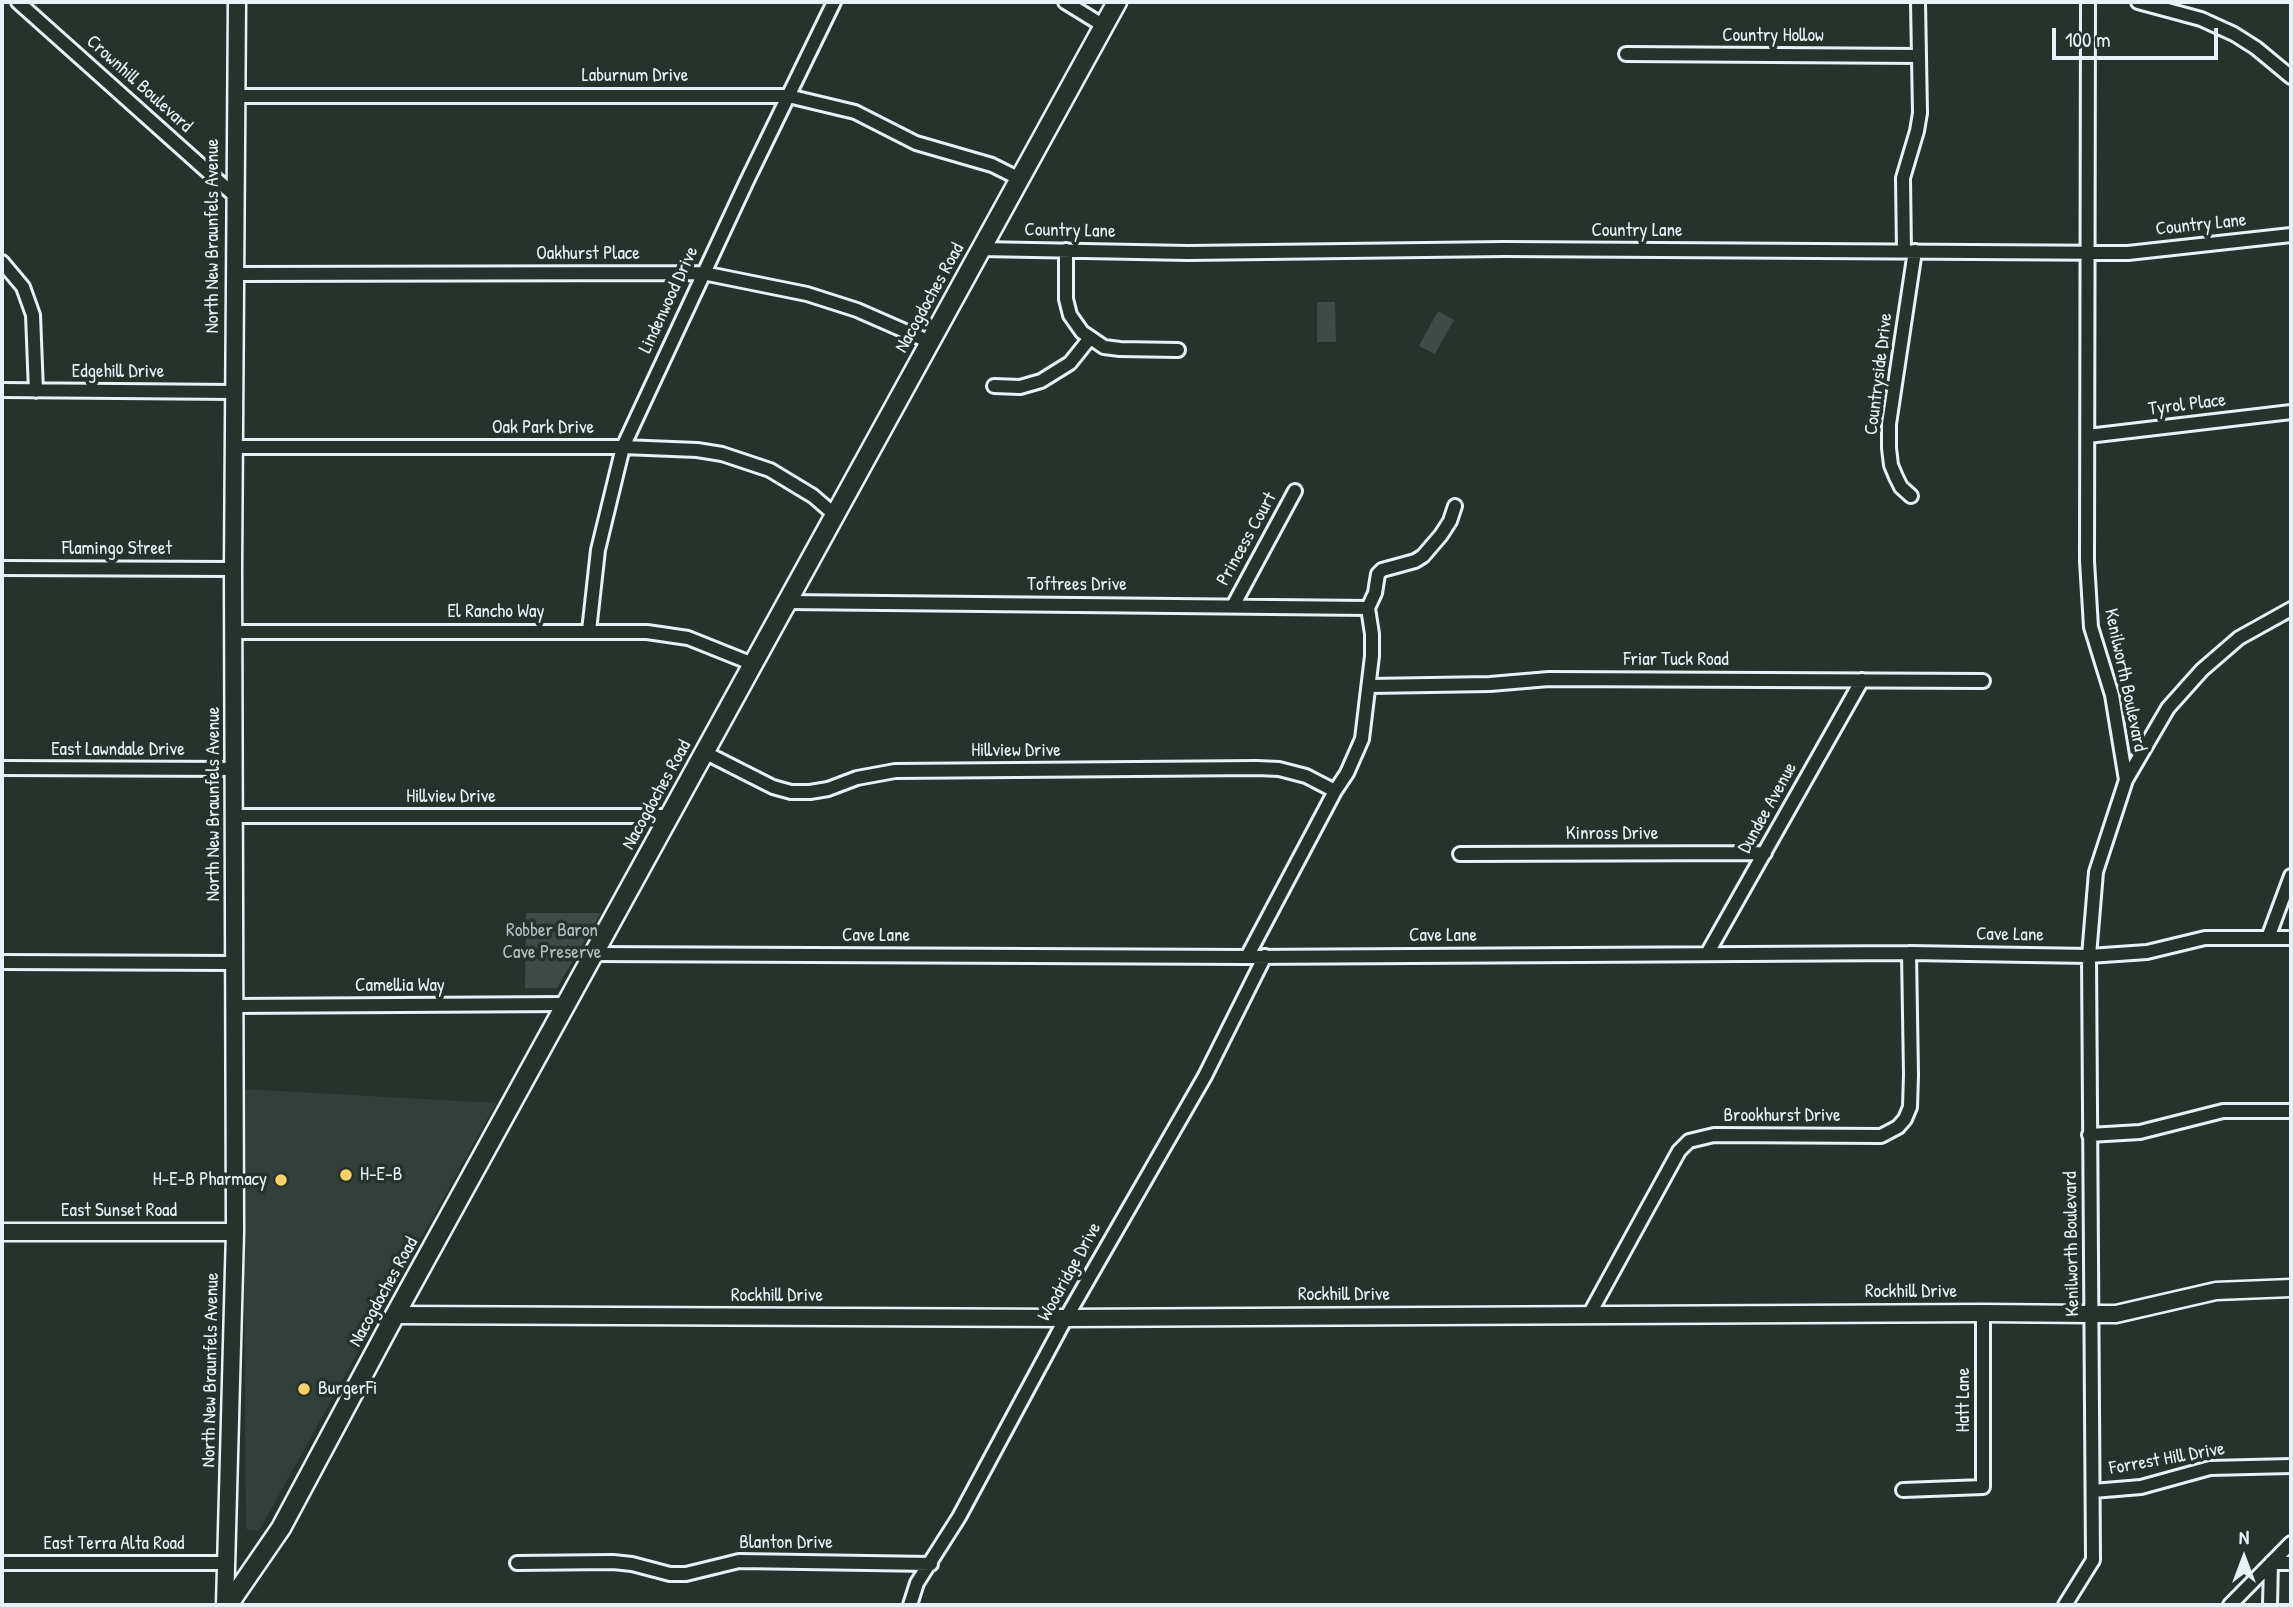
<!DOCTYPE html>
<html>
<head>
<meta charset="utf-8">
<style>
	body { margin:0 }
	#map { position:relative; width:2293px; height:1607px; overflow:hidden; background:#26332d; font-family:"Patrick Hand",sans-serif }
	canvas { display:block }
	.frame { position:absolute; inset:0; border:4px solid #e8f1f8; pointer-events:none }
	.north { position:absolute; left:2209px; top:1523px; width:70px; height:70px; -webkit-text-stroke:5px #26332d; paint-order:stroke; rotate:0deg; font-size:19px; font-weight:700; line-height:28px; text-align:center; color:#e8f1f8 }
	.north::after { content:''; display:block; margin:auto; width:24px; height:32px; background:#e8f1f8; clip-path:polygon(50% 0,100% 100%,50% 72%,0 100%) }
	.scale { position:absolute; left:2052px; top:28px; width:166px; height:32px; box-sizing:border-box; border:4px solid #e8f1f8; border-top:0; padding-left:9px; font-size:21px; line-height:24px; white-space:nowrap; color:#e8f1f8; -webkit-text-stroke:5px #26332d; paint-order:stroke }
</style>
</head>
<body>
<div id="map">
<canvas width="2293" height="1607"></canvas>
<div class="frame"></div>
<div class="north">N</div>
<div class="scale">100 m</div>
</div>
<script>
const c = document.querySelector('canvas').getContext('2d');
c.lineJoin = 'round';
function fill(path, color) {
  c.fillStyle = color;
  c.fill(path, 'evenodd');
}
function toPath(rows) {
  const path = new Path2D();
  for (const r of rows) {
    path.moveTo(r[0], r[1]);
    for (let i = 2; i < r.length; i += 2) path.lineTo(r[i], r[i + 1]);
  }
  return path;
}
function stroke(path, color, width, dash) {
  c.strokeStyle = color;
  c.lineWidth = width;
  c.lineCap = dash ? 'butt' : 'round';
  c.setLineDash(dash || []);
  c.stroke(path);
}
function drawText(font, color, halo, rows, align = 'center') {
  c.font = font + ' "Patrick Hand",sans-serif';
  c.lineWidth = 7;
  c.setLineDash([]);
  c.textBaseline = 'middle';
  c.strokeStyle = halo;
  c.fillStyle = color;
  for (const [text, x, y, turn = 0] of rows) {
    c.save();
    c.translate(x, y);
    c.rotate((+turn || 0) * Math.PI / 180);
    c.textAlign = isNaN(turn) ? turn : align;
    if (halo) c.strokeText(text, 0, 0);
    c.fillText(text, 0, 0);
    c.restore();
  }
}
fill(toPath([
	[243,1089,496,1103,259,1531,246,1529]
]), '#333f3a');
fill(toPath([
	[1317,302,1335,302,1336,342,1317,342],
	[1438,311,1454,320,1435,354,1419,346],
	[526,913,601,913,557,988,525,988]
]), '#3e4b47');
const minor = toPath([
	[18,2,234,195],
	[1065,2,1104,26],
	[2138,2,2201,19,2234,34,2256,48,2291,77],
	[1626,54,1919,56],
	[235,96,788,96,855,112,916,143,992,165,1020,179],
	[981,249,1188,253,1504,249,2128,253,2291,235],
	[1066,250,1066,299,1070,315,1082,332,1104,347,1120,349,1178,350],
	[1904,251,1903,178,1917,131,1920,113,1918,2],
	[2,262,23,287,33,315,36,391],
	[234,274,703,273,807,294,857,310,930,342],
	[994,386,1020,387,1041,381,1070,363,1090,338],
	[2,390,233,392],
	[2088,436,2291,412],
	[235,447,623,447,697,450,722,454,770,470,813,496,835,515],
	[1911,496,1901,487,1896,477,1891,465,1889,448,1889,424,1915,251],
	[2,568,233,569],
	[787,602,1368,608],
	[1233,606,1295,491],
	[1368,608,1375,593,1378,574,1382,570,1415,561,1423,556,1441,535,1450,521,1455,506],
	[589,631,598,550,623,447,746,183,834,2],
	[233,632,647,632,688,638,753,664],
	[1370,686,1490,684,1549,679,1983,681],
	[704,752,773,787,791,792,810,792,828,789,857,778,895,771,1257,768,1279,769,1306,776,1335,791],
	[2,768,234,769],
	[2126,780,2168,708,2202,670,2239,638,2291,609],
	[234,816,669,816],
	[1460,854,1765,853],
	[2268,938,2291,876],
	[593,954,1247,957,1909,953,2089,956,2147,952,2205,938,2291,938],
	[1707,954,1862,680],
	[1247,957,1335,791,1347,773,1362,739,1372,656,1372,634,1368,608],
	[2,962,235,963],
	[233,1006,566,1004],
	[2089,1135,2140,1132,2223,1111,2291,1111],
	[1589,1315,1679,1151,1689,1141,1714,1135,1881,1136,1898,1127,1905,1119,1910,1107,1911,1075,1909,953],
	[1903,1490,1983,1487,1983,1313],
	[2093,1491,2141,1487,2210,1468,2291,1466],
	[2,1563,227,1563],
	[517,1563,613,1562,632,1564,670,1574,686,1574,739,1561,931,1564],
	[2271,1563,2291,1563],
	[910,1605,917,1583,959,1517,1066,1318,1205,1076,1265,956],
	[2065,1605,2093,1560,2089,956,2096,872,2126,780,2112,695,2091,627,2087,561,2088,2],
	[2230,1605,2291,1543],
	[2270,1605,2271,1563]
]);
const tertiary = toPath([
	[2,1232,235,1232],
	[395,1315,1066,1318,1983,1313,2092,1314,2116,1314,2216,1291,2291,1288],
	[225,1605,235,1232,233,569,237,2]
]);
const secondary = toPath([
	[228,1605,281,1528,395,1315,1117,2]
]);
stroke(minor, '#e8f1f8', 18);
stroke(tertiary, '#e8f1f8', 21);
stroke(secondary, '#e8f1f8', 23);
stroke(minor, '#26332d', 12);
stroke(tertiary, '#26332d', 16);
stroke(secondary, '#26332d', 18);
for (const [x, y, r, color] of [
	[346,1175,7,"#ffd166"],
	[281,1180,7,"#ffd166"],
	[304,1389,7,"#ffd166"]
]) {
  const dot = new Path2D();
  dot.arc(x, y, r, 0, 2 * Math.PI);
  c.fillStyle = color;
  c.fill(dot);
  stroke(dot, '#26332d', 2.5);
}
drawText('19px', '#e8f1f8', '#26332d', [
	["Country Hollow",1773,36],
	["Laburnum Drive",635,76],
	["Crownhill Boulevard",139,84,42],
	["Country Lane",2201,225,-6],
	["Country Lane",1070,231,1],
	["Country Lane",1637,231],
	["North New Braunfels Avenue",213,236,-90],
	["Oakhurst Place",588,254],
	["Nacogdoches Road",930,298,-61],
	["Lindenwood Drive",669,300,-65],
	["Edgehill Drive",118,372],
	["Countryside Drive",1879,374,-83],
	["Tyrol Place",2187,405,-7],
	["Oak Park Drive",543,428],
	["Princess Court",1247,539,-61],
	["Flamingo Street",117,549],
	["Toftrees Drive",1077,585],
	["El Rancho Way",496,612],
	["Friar Tuck Road",1676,660],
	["Kenilworth Boulevard",2125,680,78],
	["East Lawndale Drive",118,750],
	["Hillview Drive",1016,751],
	["Nacogdoches Road",657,795,-61],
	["Hillview Drive",451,797],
	["North New Braunfels Avenue",214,804,-90],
	["Dundee Avenue",1768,808,-61],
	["Kinross Drive",1612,834],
	["Cave Lane",2010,935,1],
	["Cave Lane",876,936],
	["Cave Lane",1443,936],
	["Camellia Way",400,986],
	["Brookhurst Drive",1782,1116],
	["East Sunset Road",119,1211],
	["Kenilworth Boulevard",2072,1244,-91],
	["Woodridge Drive",1070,1272,-61],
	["Nacogdoches Road",384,1292,-61],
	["Rockhill Drive",1911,1292],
	["Rockhill Drive",1344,1295],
	["Rockhill Drive",777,1296],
	["North New Braunfels Avenue",211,1370,-89],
	["Hatt Lane",1964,1400,-90],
	["Forrest Hill Drive",2167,1459,-10],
	["Blanton Drive",786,1543],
	["East Terra Alta Road",114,1544]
]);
drawText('19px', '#b5bfc3', '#26332d', [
	["Robber Baron",552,931],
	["Cave Preserve",552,953]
]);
drawText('19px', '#e8f1f8', '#26332d', [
	["H-E-B",360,1175],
	["H-E-B Pharmacy",267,1180,"right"],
	["BurgerFi",318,1389]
], 'left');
</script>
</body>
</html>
